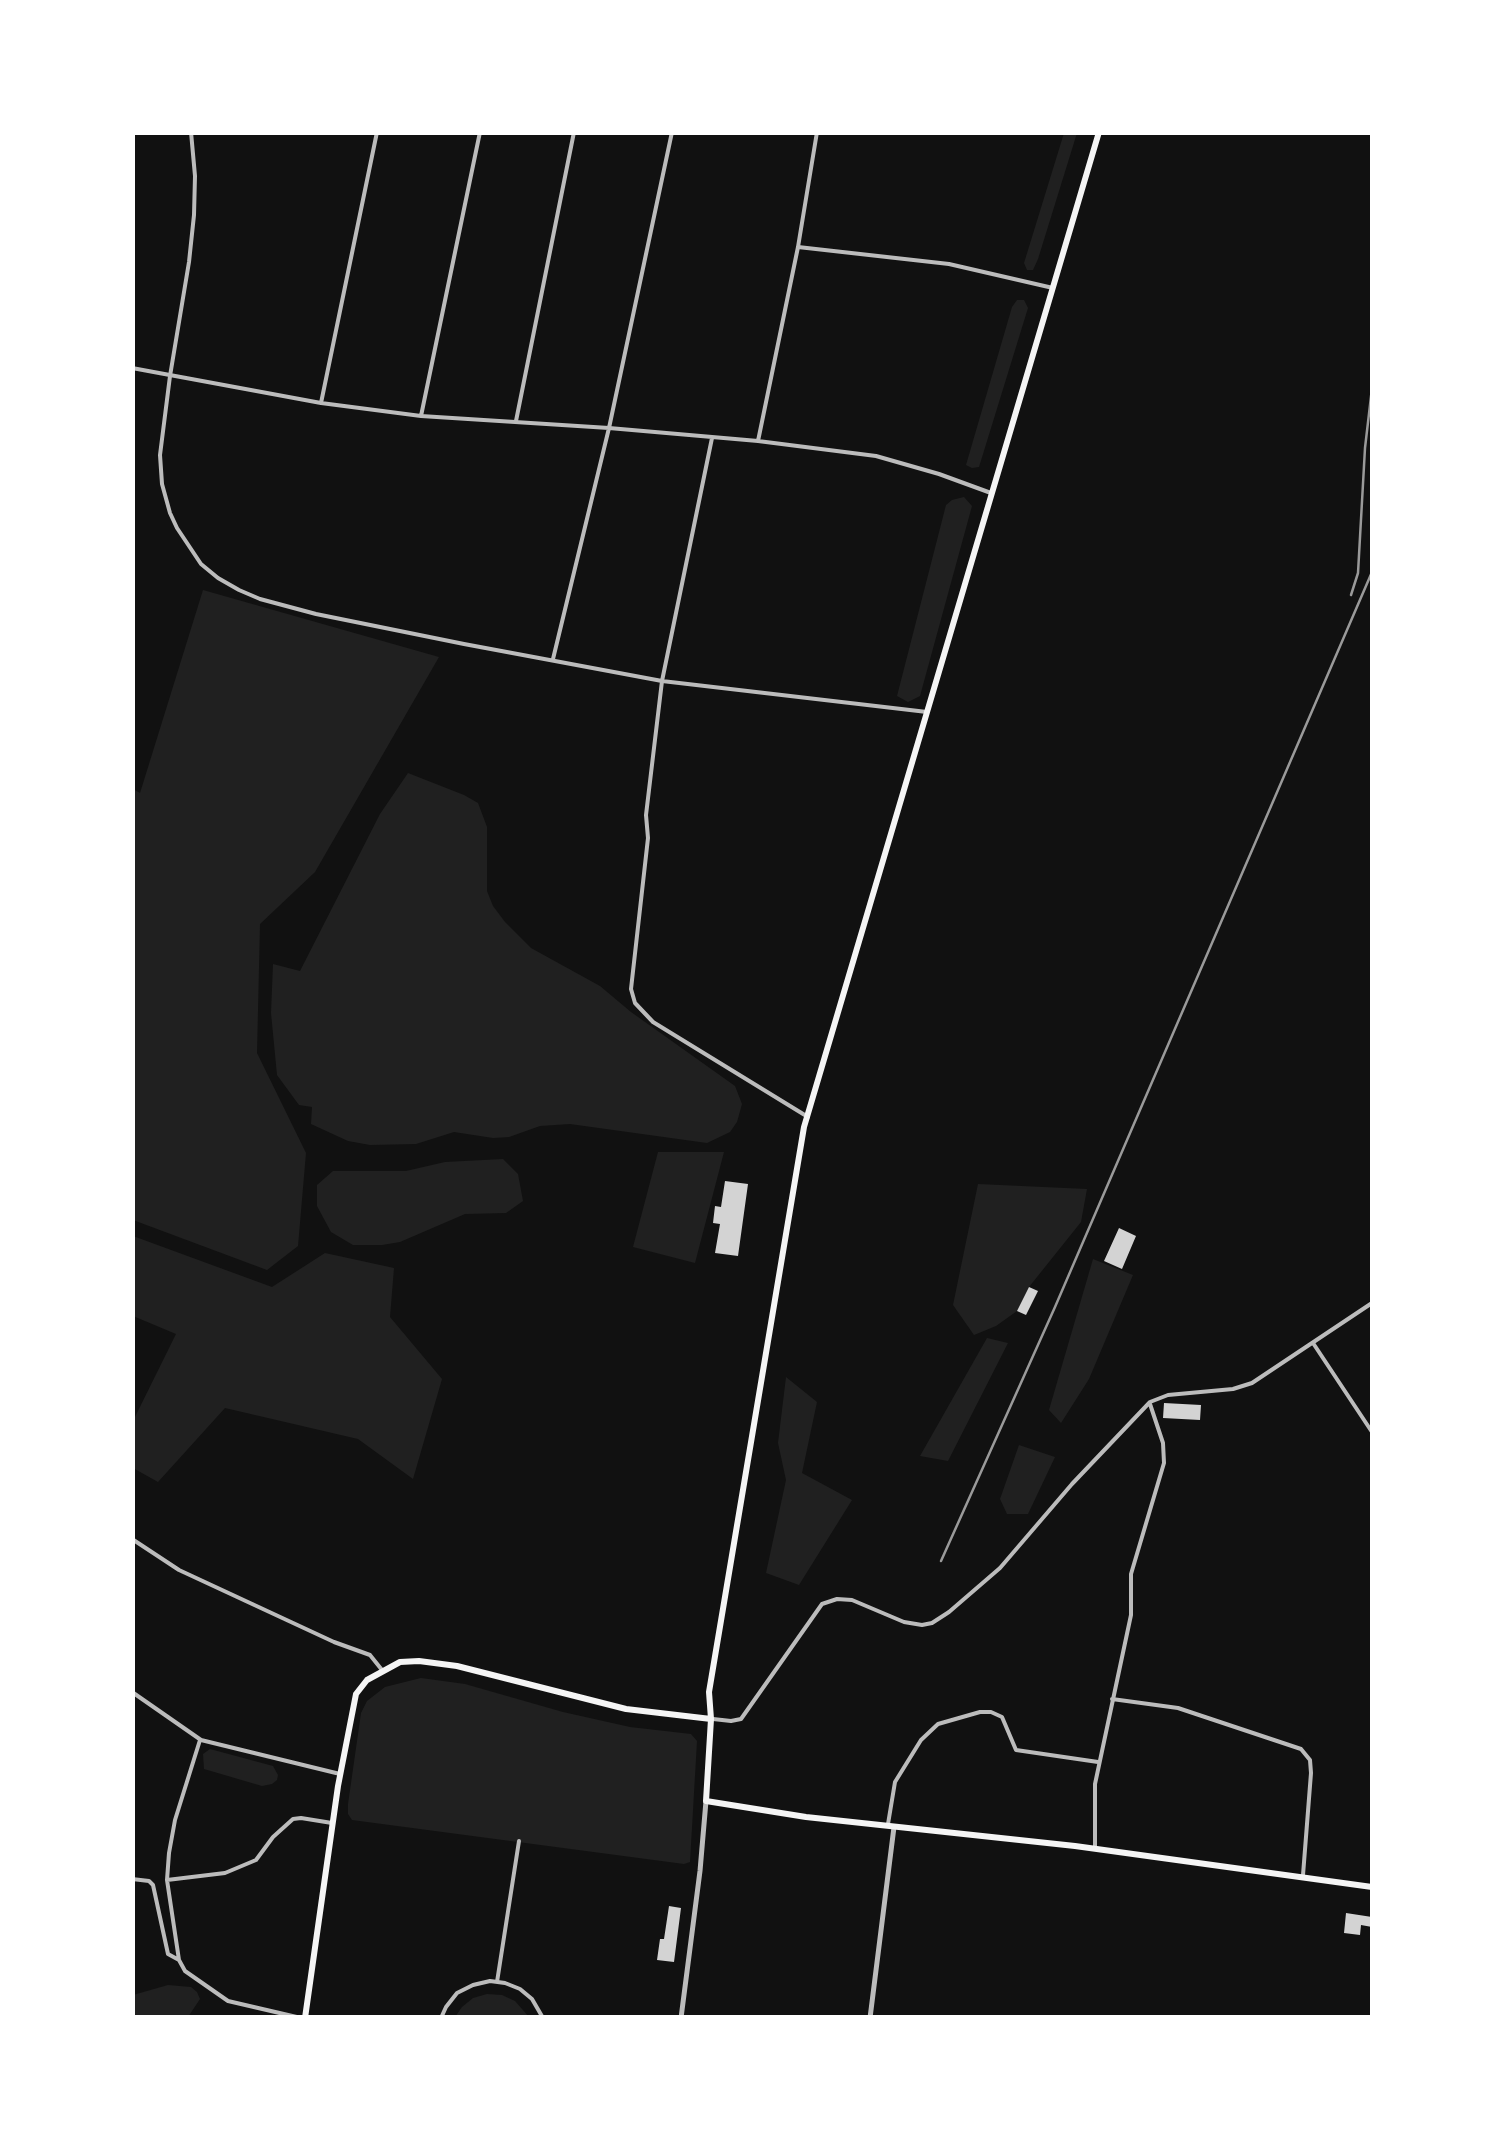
<!DOCTYPE html>
<html>
<head>
<meta charset="utf-8">
<style>
	body { margin:0 }
	#map { position:relative; width:1505px; height:2150px; overflow:hidden; background:#111; font-family:"Fira Sans",sans-serif }
	canvas { display:block }
	.frame { position:absolute; inset:0; border:135px solid #fff; pointer-events:none }
</style>
</head>
<body>
<div id="map">
<canvas width="1505" height="2150"></canvas>
<div class="frame"></div>
</div>
<script>
const c = document.querySelector('canvas').getContext('2d');
c.lineJoin = 'round';
function fill(path, color) {
  c.fillStyle = color;
  c.fill(path, 'evenodd');
}
function toPath(rows) {
  const path = new Path2D();
  for (const r of rows) {
    path.moveTo(r[0], r[1]);
    for (let i = 2; i < r.length; i += 2) path.lineTo(r[i], r[i + 1]);
  }
  return path;
}
function stroke(path, color, width, dash) {
  c.strokeStyle = color;
  c.lineWidth = width;
  c.lineCap = dash ? 'butt' : 'round';
  c.setLineDash(dash || []);
  c.stroke(path);
}
fill(toPath([
	[1064,133,1077,133,1038,259,1033,270,1027,270,1024,263],
	[1017,300,1024,300,1028,308,979,467,972,468,966,465,1012,307],
	[964,497,972,506,920,696,908,702,897,696,946,505,952,500],
	[203,590,439,657,315,872,260,924,257,1053,306,1153,298,1246,267,1270,133,1220,133,789,140,793],
	[408,773,464,795,478,803,487,827,487,891,493,906,505,922,531,948,600,986,631,1012,735,1086,742,1104,737,1122,730,1132,707,1143,570,1124,540,1126,509,1137,493,1138,454,1132,416,1144,370,1145,348,1141,311,1124,312,1107,299,1105,277,1075,271,1013,273,964,300,971,380,814],
	[658,1152,724,1152,695,1263,633,1247],
	[503,1159,518,1174,523,1201,506,1213,465,1214,400,1242,382,1245,353,1245,331,1232,317,1206,317,1185,333,1171,406,1171,445,1162],
	[978,1184,1087,1189,1081,1222,1029,1287,1017,1311,996,1326,974,1335,953,1305],
	[133,1236,272,1287,325,1253,394,1268,390,1317,442,1379,413,1479,358,1439,225,1408,158,1482,133,1468,133,1421,176,1334,133,1316],
	[1093,1259,1133,1275,1089,1379,1061,1423,1049,1410],
	[987,1338,1008,1343,948,1461,920,1456],
	[786,1377,817,1402,802,1473,852,1500,799,1585,766,1573,786,1480,778,1443],
	[1019,1445,1055,1457,1028,1514,1007,1514,1000,1499],
	[421,1678,465,1684,563,1712,630,1727,691,1734,697,1741,690,1862,684,1864,352,1820,348,1814,348,1804,361,1713,367,1701,385,1687],
	[210,1749,273,1766,278,1775,277,1780,272,1784,262,1786,204,1769,203,1754],
	[168,1985,191,1987,197,1992,200,1999,188,2017,133,2017,133,1995],
	[487,1994,502,1995,515,2001,529,2017,455,2017,462,2007,473,1998]
]), '#202020');
fill(toPath([
	[725,1181,748,1184,738,1256,715,1253,720,1224,713,1223,715,1206,721,1207],
	[1119,1228,1136,1236,1122,1269,1104,1261],
	[1029,1287,1038,1291,1026,1315,1017,1311],
	[1164,1403,1201,1405,1200,1420,1163,1418],
	[669,1906,681,1908,674,1962,657,1960,660,1939,664,1939],
	[1346,1913,1372,1917,1372,1927,1361,1925,1360,1935,1344,1933]
]), '#d3d3d3');
stroke(toPath([
	[191,132,195,176,194,215,189,262,170,376,160,455,162,484,170,513,177,528,201,564,218,578,239,590,260,599,316,614,464,644,662,681,927,712],
	[798,247,949,264,1053,288],
	[132,368,321,403,421,416,609,428,758,441,876,456,939,474,991,493],
	[321,403,377,132],
	[421,416,480,132],
	[516,421,574,132],
	[712,438,662,681,646,815,648,838,631,989,635,1003,653,1022,808,1117],
	[758,441,798,247,817,132],
	[553,659,609,428,672,132],
	[1313,1343,1372,1432],
	[132,1539,179,1570,334,1642,370,1655,382,1670],
	[132,1692,201,1740,340,1774],
	[1112,1699,1178,1708,1301,1749,1310,1760,1311,1773,1303,1875],
	[713,1719,731,1721,741,1719,822,1604,837,1599,852,1600,904,1622,922,1625,932,1623,949,1612,1000,1568,1072,1484,1150,1402,1168,1395,1233,1389,1252,1383,1372,1303],
	[888,1824,895,1782,921,1740,938,1724,980,1712,991,1712,1002,1717,1016,1750,1098,1762],
	[1095,1849,1095,1784,1131,1615,1131,1574,1164,1463,1163,1443,1150,1404],
	[132,1879,149,1881,153,1885,168,1954,179,1960,185,1971,228,2001,301,2018],
	[167,1880,225,1873,256,1860,273,1837,293,1819,301,1818,332,1823],
	[179,1960,167,1880,169,1853,175,1820,200,1740],
	[497,1982,519,1841],
	[441,2018,446,2007,457,1993,473,1985,490,1981,505,1983,520,1989,532,1999,543,2018]
]), '#bcbcbc', 4);
stroke(toPath([
	[681,2018,700,1871,706,1801],
	[870,2018,894,1827]
]), '#bcbcbc', 5);
stroke(toPath([
	[1099,132,804,1127,709,1692,711,1719,706,1801,806,1817,1075,1846,1372,1887],
	[305,2018,338,1786,356,1694,367,1680,400,1662,419,1661,457,1666,626,1709,711,1719]
]), '#f5f5f5', 6);
stroke(toPath([
	[1351,595,1358,573,1365,448,1372,388],
	[941,1561,1055,1307,1372,572]
]), '#9a9a9a', 2.5);
</script>
</body>
</html>
